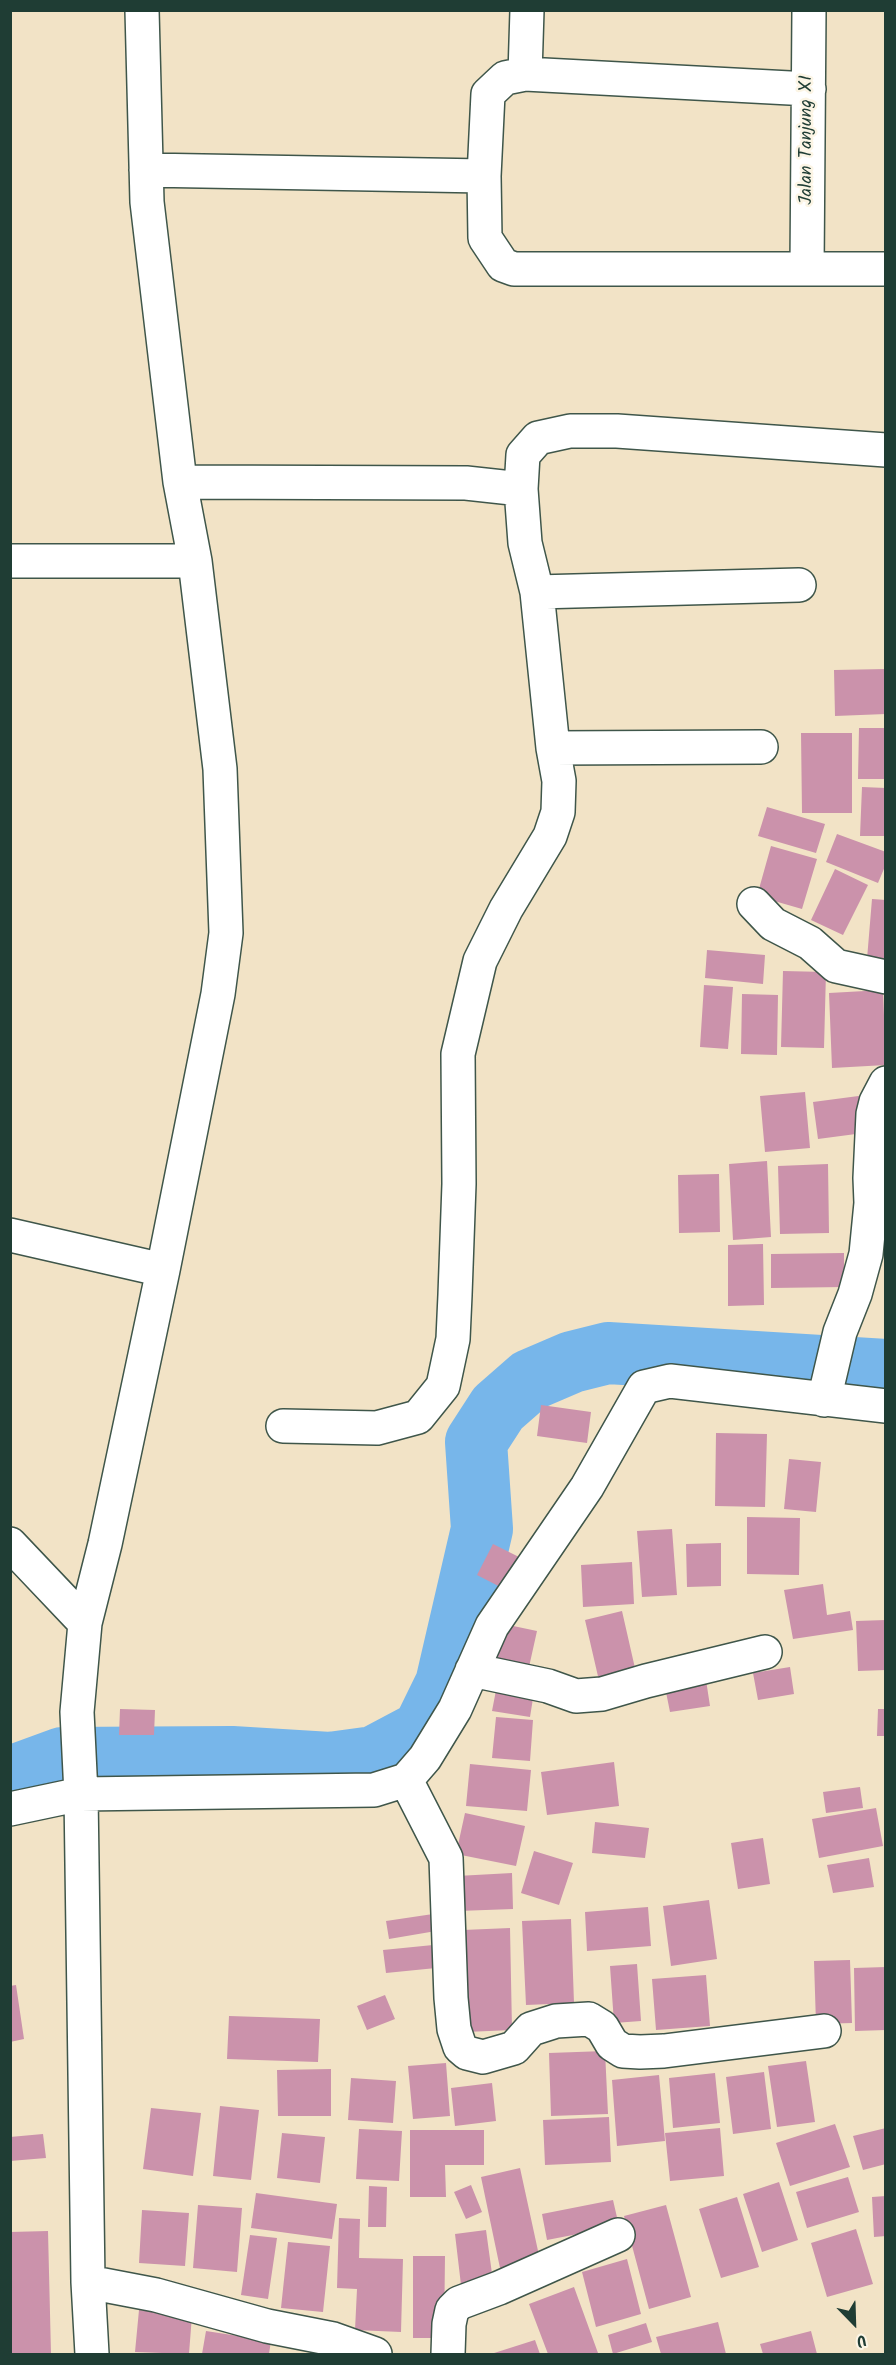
<!DOCTYPE html>
<html>
<head>
<meta charset="utf-8">
<style>
	body { margin:0 }
	#map { position:relative; width:896px; height:2365px; overflow:hidden; background:#f2e3c6; font-family:Kalam,sans-serif }
	canvas { display:block }
	.frame { position:absolute; inset:0; border:12px solid #1f3d34; pointer-events:none }
	.north { position:absolute; left:824px; top:2293px; width:60px; height:60px; -webkit-text-stroke:4px #fcf5e5; paint-order:stroke; rotate:157deg; font-size:16px; font-weight:700; line-height:24px; text-align:center; color:#1f3d34 }
	.north::after { content:''; display:block; margin:auto; width:21px; height:27px; background:#1f3d34; clip-path:polygon(50% 0,100% 100%,50% 72%,0 100%) }
</style>
</head>
<body>
<div id="map">
<canvas width="896" height="2365"></canvas>
<div class="frame"></div>
<div class="north">U</div>
</div>
<script>
const c = document.querySelector('canvas').getContext('2d');
c.lineJoin = 'round';
function toPath(rows) {
  const path = new Path2D();
  for (const r of rows) {
    path.moveTo(r[0], r[1]);
    for (let i = 2; i < r.length; i += 2) path.lineTo(r[i], r[i + 1]);
  }
  return path;
}
function stroke(path, color, width, dash) {
  c.strokeStyle = color;
  c.lineWidth = width;
  c.lineCap = dash ? 'butt' : 'round';
  c.setLineDash(dash || []);
  c.stroke(path);
}
function fill(path, color) {
  c.fillStyle = color;
  c.fill(path, 'evenodd');
}
function drawText(font, color, halo, rows, align = 'center') {
  c.font = font + ' Kalam,sans-serif';
  c.lineWidth = 5;
  c.setLineDash([]);
  c.textBaseline = 'middle';
  c.strokeStyle = halo;
  c.fillStyle = color;
  for (const [text, x, y, turn = 0] of rows) {
    c.save();
    c.translate(x, y);
    c.rotate((+turn || 0) * Math.PI / 180);
    c.textAlign = isNaN(turn) ? turn : align;
    if (halo) c.strokeText(text, 0, 0);
    c.fillText(text, 0, 0);
    c.restore();
  }
}
stroke(toPath([
	[10,1777,62,1758,232,1757,330,1763,374,1757,423,1731,446,1684,482,1529,476,1442,498,1408,530,1380,572,1362,608,1353,886,1370]
]), '#77b6ea', 62);
fill(toPath([
	[886,669,886,714,835,716,834,670],
	[859,728,886,728,886,779,858,779],
	[801,733,852,733,852,813,802,813],
	[862,787,886,788,886,836,860,836],
	[767,807,825,824,816,853,758,836],
	[837,834,886,852,886,864,878,883,826,862],
	[771,846,817,859,802,909,757,896],
	[835,869,868,885,843,935,811,920],
	[872,899,886,900,886,961,867,959],
	[707,950,765,955,763,984,705,978],
	[783,971,826,972,824,1048,781,1047],
	[704,985,733,987,728,1049,700,1047],
	[883,990,886,1065,832,1068,829,993],
	[742,994,778,995,777,1055,741,1054],
	[805,1092,810,1148,765,1152,760,1096],
	[866,1095,871,1132,818,1139,813,1102],
	[767,1161,771,1237,733,1240,729,1164],
	[828,1164,829,1233,780,1234,778,1166],
	[719,1174,720,1232,679,1233,678,1175],
	[763,1244,764,1305,728,1306,728,1245],
	[844,1253,844,1287,771,1288,771,1254],
	[541,1405,591,1412,587,1443,537,1436],
	[716,1433,767,1434,765,1507,715,1506],
	[789,1459,821,1462,816,1512,784,1509],
	[747,1517,800,1518,799,1575,747,1574],
	[672,1529,677,1595,642,1597,637,1531],
	[721,1543,721,1586,687,1587,686,1544],
	[493,1544,527,1561,510,1592,477,1575],
	[632,1562,634,1604,583,1607,581,1565],
	[823,1584,827,1615,850,1611,853,1630,793,1639,784,1590],
	[622,1611,637,1677,600,1685,585,1620],
	[886,1620,886,1670,858,1671,856,1621],
	[499,1623,537,1631,527,1676,489,1667],
	[790,1667,794,1694,758,1700,753,1673],
	[498,1680,535,1686,530,1717,492,1711],
	[706,1680,710,1706,670,1712,665,1687],
	[120,1709,155,1710,154,1735,119,1735],
	[878,1709,886,1709,886,1736,877,1736],
	[496,1717,533,1720,530,1761,492,1758],
	[614,1762,619,1806,547,1815,541,1772],
	[470,1764,531,1770,527,1811,466,1806],
	[860,1787,863,1808,826,1813,823,1792],
	[876,1808,883,1846,819,1858,812,1819],
	[465,1813,525,1826,516,1866,456,1854],
	[595,1822,649,1828,645,1858,592,1853],
	[763,1838,770,1884,738,1889,731,1843],
	[534,1851,573,1863,559,1905,521,1893],
	[869,1858,874,1887,833,1893,827,1865],
	[512,1873,513,1909,458,1911,457,1876],
	[709,1900,717,1959,671,1966,663,1906],
	[648,1907,651,1946,587,1951,585,1912],
	[433,1914,436,1931,389,1939,386,1921],
	[571,1919,574,2003,526,2005,522,1921],
	[510,1928,512,2030,466,2032,463,1930],
	[433,1945,436,1968,386,1973,383,1950],
	[850,1960,852,2023,816,2024,814,1961],
	[637,1964,641,2021,614,2023,610,1966],
	[886,1967,886,2030,855,2031,854,1968],
	[706,1975,710,2026,656,2030,652,1979],
	[16,1985,24,2039,10,2042,10,1986],
	[385,1995,395,2019,367,2030,357,2006],
	[229,2016,320,2019,318,2062,227,2059],
	[605,2051,608,2114,551,2116,549,2053],
	[806,2061,815,2122,777,2127,768,2066],
	[446,2063,450,2116,413,2119,408,2066],
	[331,2069,331,2116,278,2116,277,2070],
	[764,2072,771,2129,733,2134,726,2077],
	[715,2073,720,2123,673,2128,669,2078],
	[659,2075,665,2141,617,2146,612,2080],
	[351,2078,396,2081,393,2123,348,2120],
	[492,2083,496,2121,455,2126,451,2088],
	[220,2106,259,2110,251,2180,213,2176],
	[151,2108,201,2113,193,2176,143,2169],
	[609,2117,611,2162,545,2165,543,2120],
	[835,2124,850,2167,790,2186,776,2143],
	[720,2128,724,2176,670,2181,665,2133],
	[886,2128,886,2164,863,2170,853,2136],
	[359,2129,402,2131,399,2181,356,2179],
	[410,2130,484,2130,484,2165,445,2165,446,2197,410,2197],
	[282,2133,325,2137,320,2183,277,2178],
	[43,2134,46,2158,10,2161,10,2137],
	[520,2168,540,2260,500,2268,481,2177],
	[848,2177,859,2212,807,2228,796,2192],
	[779,2182,798,2240,762,2252,743,2194],
	[471,2185,482,2212,466,2219,454,2192],
	[369,2186,387,2187,386,2227,368,2227],
	[256,2193,337,2204,332,2239,251,2228],
	[886,2196,886,2236,874,2237,872,2197],
	[737,2197,759,2267,721,2278,699,2209],
	[613,2200,619,2226,547,2240,542,2214],
	[198,2205,242,2208,237,2272,193,2268],
	[666,2205,691,2297,649,2309,624,2216],
	[142,2210,189,2213,185,2266,139,2263],
	[339,2218,360,2219,359,2258,403,2259,401,2332,355,2330,357,2289,337,2288],
	[856,2229,873,2284,827,2297,811,2243],
	[486,2230,493,2281,461,2285,455,2234],
	[48,2231,51,2354,10,2354,10,2232],
	[250,2235,277,2238,268,2299,241,2295],
	[288,2242,330,2246,323,2312,281,2308],
	[413,2256,445,2256,444,2338,413,2338],
	[627,2259,641,2314,596,2327,582,2272],
	[574,2287,598,2353,548,2354,529,2304],
	[139,2310,192,2315,189,2354,135,2352],
	[718,2322,726,2354,661,2354,656,2337],
	[646,2323,652,2342,613,2354,608,2335],
	[206,2331,271,2341,269,2354,202,2354],
	[811,2331,817,2354,763,2354,760,2344],
	[535,2340,540,2354,491,2354]
]), '#cb92ab');
const street = toPath([
	[525,74,527,10],
	[809,89,525,74,505,78,488,94,484,176,485,238,503,265,514,269,886,269],
	[146,170,484,176],
	[807,269,809,10],
	[180,482,466,483,521,489,523,455,538,438,570,431,617,431,886,450],
	[10,561,195,561],
	[537,592,799,585],
	[553,748,761,747],
	[754,904,773,924,810,943,836,966,886,977],
	[10,1235,163,1270],
	[824,1400,840,1332,855,1294,866,1254,871,1203,870,1178,873,1114,876,1102,886,1083],
	[283,1426,377,1428,418,1417,443,1386,453,1339,455,1295,459,1184,458,1054,480,961,506,909,550,836,558,812,559,781,553,748,537,592,525,543,521,489],
	[10,1544,85,1623],
	[472,1670,548,1686,576,1696,602,1694,646,1681,765,1652],
	[406,1780,446,1858,451,1998,454,2029,460,2047,467,2053,483,2057,514,2048,531,2029,556,2021,589,2019,602,2027,612,2044,623,2051,640,2052,664,2051,824,2031],
	[10,1809,81,1794,374,1790,406,1780,425,1758,455,1709,492,1626,587,1487,644,1387,670,1381,886,1406],
	[88,2282,156,2295,267,2326,333,2339,375,2354],
	[92,2354,88,2282,81,1794,77,1712,85,1623,105,1544,163,1270,218,994,226,933,220,769,195,561,180,482,147,202,142,10],
	[448,2354,449,2324,452,2310,459,2303,499,2288,618,2235]
]);
stroke(street, '#3f564a', 36);
stroke(street, '#fff', 33);
drawText('18px', '#1f3d34', '#fcf5e5', [
	["Jalan Tanjung XI",808,140,-90]
]);
</script>
</body>
</html>
